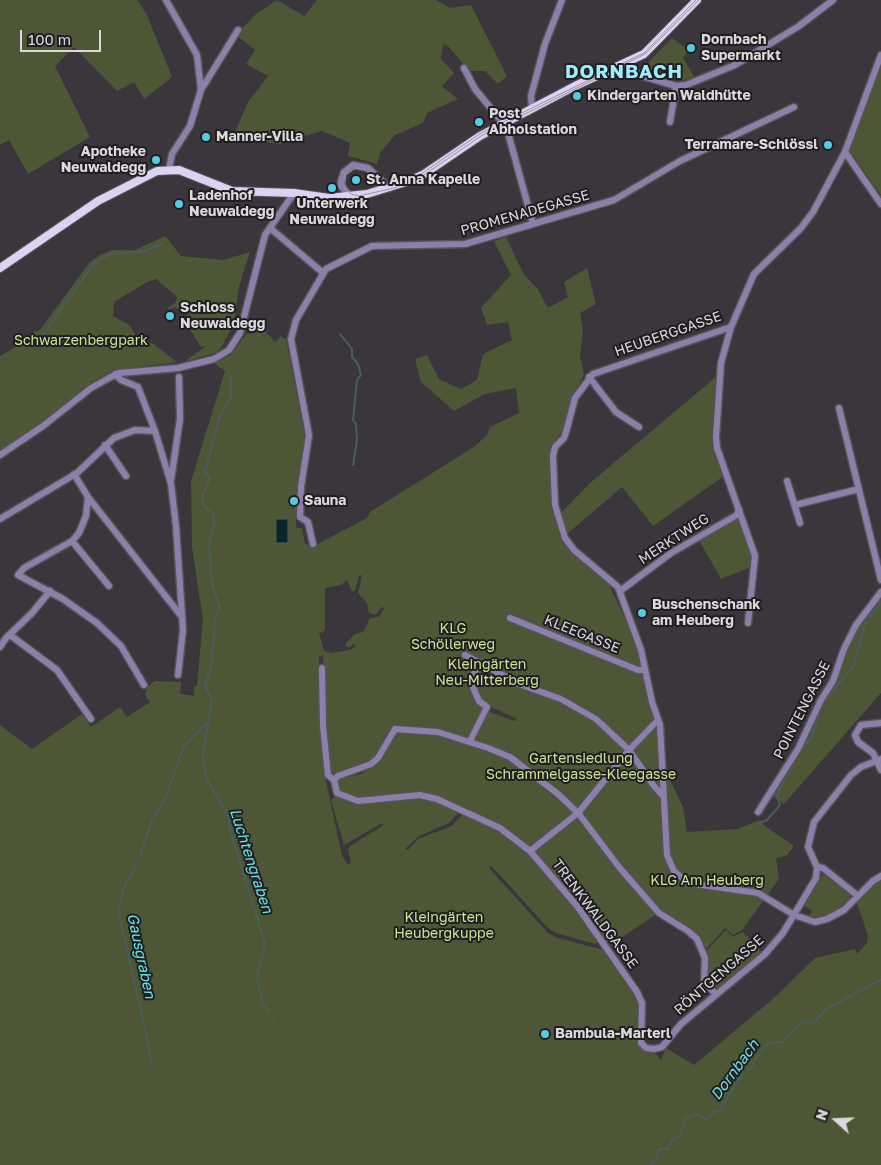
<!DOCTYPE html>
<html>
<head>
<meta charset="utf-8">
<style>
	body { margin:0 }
	#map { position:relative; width:881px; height:1165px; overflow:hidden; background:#3a363c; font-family:"Golos Text",sans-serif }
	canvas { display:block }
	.north { position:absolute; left:811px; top:1095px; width:50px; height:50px; -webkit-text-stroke:4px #201e21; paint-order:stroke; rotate:290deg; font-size:14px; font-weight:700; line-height:20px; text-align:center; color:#dcd9dd }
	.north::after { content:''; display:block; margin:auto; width:18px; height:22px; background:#dcd9dd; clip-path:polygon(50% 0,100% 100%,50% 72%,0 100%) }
	.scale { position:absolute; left:20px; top:30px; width:81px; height:22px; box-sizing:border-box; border:2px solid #dcd9dd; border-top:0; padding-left:6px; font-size:15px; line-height:18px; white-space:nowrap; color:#dcd9dd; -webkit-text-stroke:4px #201e21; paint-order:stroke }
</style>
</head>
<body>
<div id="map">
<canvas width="881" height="1165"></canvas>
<div class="north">N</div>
<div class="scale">100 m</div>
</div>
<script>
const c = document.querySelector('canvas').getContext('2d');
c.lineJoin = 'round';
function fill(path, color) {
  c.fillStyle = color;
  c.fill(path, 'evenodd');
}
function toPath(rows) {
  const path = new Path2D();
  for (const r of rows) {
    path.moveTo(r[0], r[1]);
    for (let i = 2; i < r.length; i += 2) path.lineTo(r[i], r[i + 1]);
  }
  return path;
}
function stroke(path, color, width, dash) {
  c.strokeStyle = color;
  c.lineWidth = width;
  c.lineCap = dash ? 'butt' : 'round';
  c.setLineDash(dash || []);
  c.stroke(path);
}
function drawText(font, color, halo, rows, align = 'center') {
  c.font = font + ' "Golos Text",sans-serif';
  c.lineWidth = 4;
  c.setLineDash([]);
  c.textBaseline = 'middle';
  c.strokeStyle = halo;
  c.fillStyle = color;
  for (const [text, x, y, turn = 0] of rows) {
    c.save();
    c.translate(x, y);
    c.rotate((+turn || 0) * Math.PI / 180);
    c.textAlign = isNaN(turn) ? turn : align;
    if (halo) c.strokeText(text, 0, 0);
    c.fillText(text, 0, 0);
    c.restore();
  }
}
fill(toPath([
	[0,0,137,0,146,13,172,77,144,99,134,82,117,91,74,47,55,66,90,137,28,174,9,140,0,145],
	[277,0,304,16,317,0,436,0,450,8,471,5,507,76,498,84,485,71,469,71,448,46,443,44,441,59,454,73,442,86,458,99,427,113,423,123,395,135,380,153,377,164,348,156,350,143,322,131,279,144,233,137,248,102,268,76,246,64,255,50,236,35,256,14],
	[672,38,689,50,683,58,695,78,684,80,642,69],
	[881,65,881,195,849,150],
	[165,236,181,256,224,260,250,252,239,286,234,323,221,348,215,353,184,362,206,346,201,347,189,328,184,330,182,328,187,324,185,317,189,314,185,308,181,311,175,307,169,310,168,308,176,302,177,297,156,279,147,282,114,302,113,316,129,325,143,347,152,343,177,362,114,370,90,383,42,424,0,452,0,356,17,346,30,342,29,334,40,330,89,263,100,255,112,250,135,250],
	[506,237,524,275,537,288,548,308,568,297,564,282,587,268,596,304,580,313,583,331,580,356,584,374,568,411,566,428,550,446,554,517,570,549,607,580,633,636,659,726,661,776,668,776,683,807,687,832,737,829,760,820,766,827,794,846,787,855,776,858,779,879,742,930,733,935,725,928,705,950,692,931,661,911,609,946,603,938,595,944,556,933,547,927,498,873,491,866,489,868,548,933,558,938,608,951,638,998,641,1011,638,1039,641,1046,654,1052,661,1060,666,1048,694,1065,775,997,815,958,855,949,857,954,867,943,868,935,856,901,881,878,881,1165,0,1165,0,725,32,749,82,714,91,727,120,707,127,717,150,702,145,695,147,687,155,681,181,682,180,694,194,696,194,687,197,686,203,620,192,547,191,481,225,371,214,363,231,355,246,334,255,333,256,329,263,329,275,342,281,336,286,339,305,437,296,509,296,528,302,528,305,544,314,546,367,518,370,512,474,447,487,435,490,427,519,413,516,388,485,394,454,411,421,382,415,359,427,355,439,379,461,389,477,380,483,354,512,340,508,322,487,325,481,308,511,275,494,241],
	[362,575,358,593,367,603,369,613,375,615,382,607,384,608,379,617,370,618,363,632,355,634,346,643,346,647,350,647,354,643,356,646,350,650,331,653,324,651,319,632,322,633,325,630,325,588,341,585,347,580,352,591,355,591,359,576],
	[323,655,326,740,331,777,367,763,375,756,389,730,393,727,421,728,469,738,485,704,517,719,515,721,487,711,474,738,489,746,487,750,444,736,397,731,375,765,361,774,338,779,335,786,339,793,331,800,344,845,382,823,384,825,350,846,348,850,351,862,348,865,342,856,325,776,321,726,319,657],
	[409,792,434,795,465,809,464,813,452,826,418,839,408,850,405,849,419,836,449,823,460,811,439,801,423,797,380,801,380,796],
	[717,376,713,420,713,443,724,476,653,526,622,487,567,534,559,515,590,483],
	[740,517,751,550,753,566,721,579,699,540],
	[881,599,881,693,784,804,771,795,849,644,862,622],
	[823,874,850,893,849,903,835,914,814,920,807,919,812,911,803,905],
	[726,930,733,937,743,932,762,953,716,990,706,981,706,951]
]), '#4d5736');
const water = toPath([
	[276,519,288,519,288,543,276,543,276,519]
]);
fill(water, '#0c2627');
stroke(water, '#4a5c5e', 1);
stroke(toPath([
	[340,334,352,349,352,357,358,364,361,375,357,380,353,420,356,424,357,440,353,465],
	[40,339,92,266,100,259,111,254,144,251,162,244],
	[231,376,231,397,219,418,205,472,210,478,203,495,203,505,213,514,214,524,209,545,212,584,220,608,215,619,211,668,205,686,212,700,203,754,206,777,229,818,230,830,265,944,257,977,262,1002,269,1012],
	[801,750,812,737,823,703,854,665,865,623,881,603],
	[760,823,767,820,780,805,777,796,790,767],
	[140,855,152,820,164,801,184,746,207,723],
	[137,862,132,875,126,882,118,910,145,1028],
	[272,1018,273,1020],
	[146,1033,152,1065],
	[650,1165,655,1161,660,1149,668,1149,673,1138,680,1136,685,1118,695,1114,706,1119,714,1112,720,1110,742,1074,754,1067,753,1063,763,1048,770,1043,783,1042,798,1025,804,1022,814,1023,826,1009,881,980]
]), '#4a5c5e', 2);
const minor = toPath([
	[166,0,197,55,201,90],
	[881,55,845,152,813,212,801,228,754,274,731,327,593,374,575,398,566,432,564,438,555,447,553,456,555,505,565,538,574,550,618,587,641,650,652,702,660,725,667,855,674,871,688,883,758,893,794,915,815,922,827,919,844,910,873,881,881,876],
	[627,62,639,75,676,86,686,85,735,65,799,26,833,0],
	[464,68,475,89,503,123],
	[532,109,531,96,545,44,562,0],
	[505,122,533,224],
	[670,122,676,86],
	[845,152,881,204],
	[169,169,172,154,190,126,201,90,238,30],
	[350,196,341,186,341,181,344,172,353,165,368,168,390,188],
	[270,228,322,272],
	[731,327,721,363,716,437,717,448,755,556,748,623],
	[589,377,616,412,639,427],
	[839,408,881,580],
	[155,431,171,484,176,526,183,630,178,675],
	[105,445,126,476],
	[0,455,43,426,91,388,109,378,119,373,178,368,214,359,229,350,240,333,265,235,294,193],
	[74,474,88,497,182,617],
	[171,480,180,419,179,377],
	[787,481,800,523],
	[88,497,86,516,79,533,72,541,24,568,18,575,63,599,97,623,121,646,144,685],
	[795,505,859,489],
	[0,519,77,473,114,438,135,430,155,431,138,387,121,380,115,374],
	[72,541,109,586],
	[313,544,308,522,300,517,301,487,309,435,291,339,296,320,326,269,372,246,465,244,614,200,680,161,794,107],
	[620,591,671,553,737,515,739,509],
	[510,618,638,670,645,670],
	[10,635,57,670,91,719],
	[0,647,6,638,32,613,50,591],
	[465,655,519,684,561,699,596,719,629,750,654,786,663,796],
	[322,668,323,726,328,775,334,780],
	[881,723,861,725,855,735,858,742,873,753,881,770],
	[470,741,487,707,479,701,473,687,472,678,479,662],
	[334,780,337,793,358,801,420,795,437,799,500,828,530,851,577,906,637,992,642,1003,641,1043,646,1048,654,1049,662,1047,681,1024,765,954,783,933,816,878,817,867,808,847,814,822,851,775,861,767,881,759],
	[334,780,338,776,371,764,378,758,395,729,438,732,488,748,510,757,558,794,579,814,619,867,659,913,688,931,697,939,705,958,704,983,716,994],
	[758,812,798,749,821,700,833,681,844,649,856,625,881,592],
	[530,851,578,813,629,750,658,720],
	[817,867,823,868,858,896]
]);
const major = toPath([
	[0,268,98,201,157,171,179,170,232,191,294,193,329,198,367,194,409,181,424,174,480,136,575,86,644,54,697,0]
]);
stroke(minor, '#575359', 9);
stroke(major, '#575359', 10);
stroke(minor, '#8c80aa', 6);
stroke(major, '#dbd2f4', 8);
stroke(toPath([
	[696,0,644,53,481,133,418,176,389,185,378,181,365,170,356,168,345,175,345,189,351,194,359,196,394,188,421,177,481,136,645,54,699,0]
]), '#9b979c', 1);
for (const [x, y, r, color] of [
	[691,48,5,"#55cae0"],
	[577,96,5,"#55cae0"],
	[479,122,5,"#55cae0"],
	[206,137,5,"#55cae0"],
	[828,145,5,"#55cae0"],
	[156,160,5,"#55cae0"],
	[356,180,5,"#55cae0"],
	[332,188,5,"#55cae0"],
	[179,204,5,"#55cae0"],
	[170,316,5,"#55cae0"],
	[294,501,5,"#55cae0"],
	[642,613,5,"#55cae0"],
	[545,1034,5,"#55cae0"]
]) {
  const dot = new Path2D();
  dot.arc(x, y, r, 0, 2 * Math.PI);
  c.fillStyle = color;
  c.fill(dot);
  stroke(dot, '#201e21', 2);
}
drawText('bold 14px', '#dcd9dd', '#201e21', [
	["Dornbach",701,40],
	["Supermarkt",701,56],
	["Kindergarten Waldhütte",587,96],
	["Post",489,114],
	["Abholstation",489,130],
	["Manner-Villa",216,137],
	["Terramare-Schlössl",818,145,"right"],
	["Apotheke",146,152,"right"],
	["Neuwaldegg",146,168,"right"],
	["St. Anna Kapelle",366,180],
	["Ladenhof",189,196],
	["Neuwaldegg",189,212],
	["Unterwerk",332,204,"center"],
	["Neuwaldegg",332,220,"center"],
	["Schloss",180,308],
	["Neuwaldegg",180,324],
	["Sauna",304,501],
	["Buschenschank",652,605],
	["am Heuberg",652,621],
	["Bambula-Marterl",555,1034]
], 'left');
drawText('14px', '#dcd9dd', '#201e21', [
	["PROMENADEGASSE",525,213,-16],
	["HEUBERGGASSE",668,334,-19],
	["MERKTWEG",674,539,-33],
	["KLEEGASSE",582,634,22],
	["POINTENGASSE",802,710,-63],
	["TRENKWALDGASSE",595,914,53],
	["RÖNTGENGASSE",719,975,-41]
]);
drawText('14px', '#cce592', '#201e21', [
	["Schwarzenbergpark",81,341],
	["KLG",453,629],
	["Schöllerweg",453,645],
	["Kleingärten",487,665],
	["Neu-Mitterberg",487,681],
	["Gartensiedlung",581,759],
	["Schrammelgasse-Kleegasse",581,775],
	["KLG Am Heuberg",707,881],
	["Kleingärten",444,918],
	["Heubergkuppe",444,934]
]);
drawText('italic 15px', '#67e3e3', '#201e21', [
	["Luchtengraben",251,861,72],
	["Gausgraben",141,956,78],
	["Dornbach",735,1070,-54]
]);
c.letterSpacing = '1px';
drawText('bold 19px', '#9eedfd', '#201e21', [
	["DORNBACH",624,72]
]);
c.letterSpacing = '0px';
</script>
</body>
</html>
